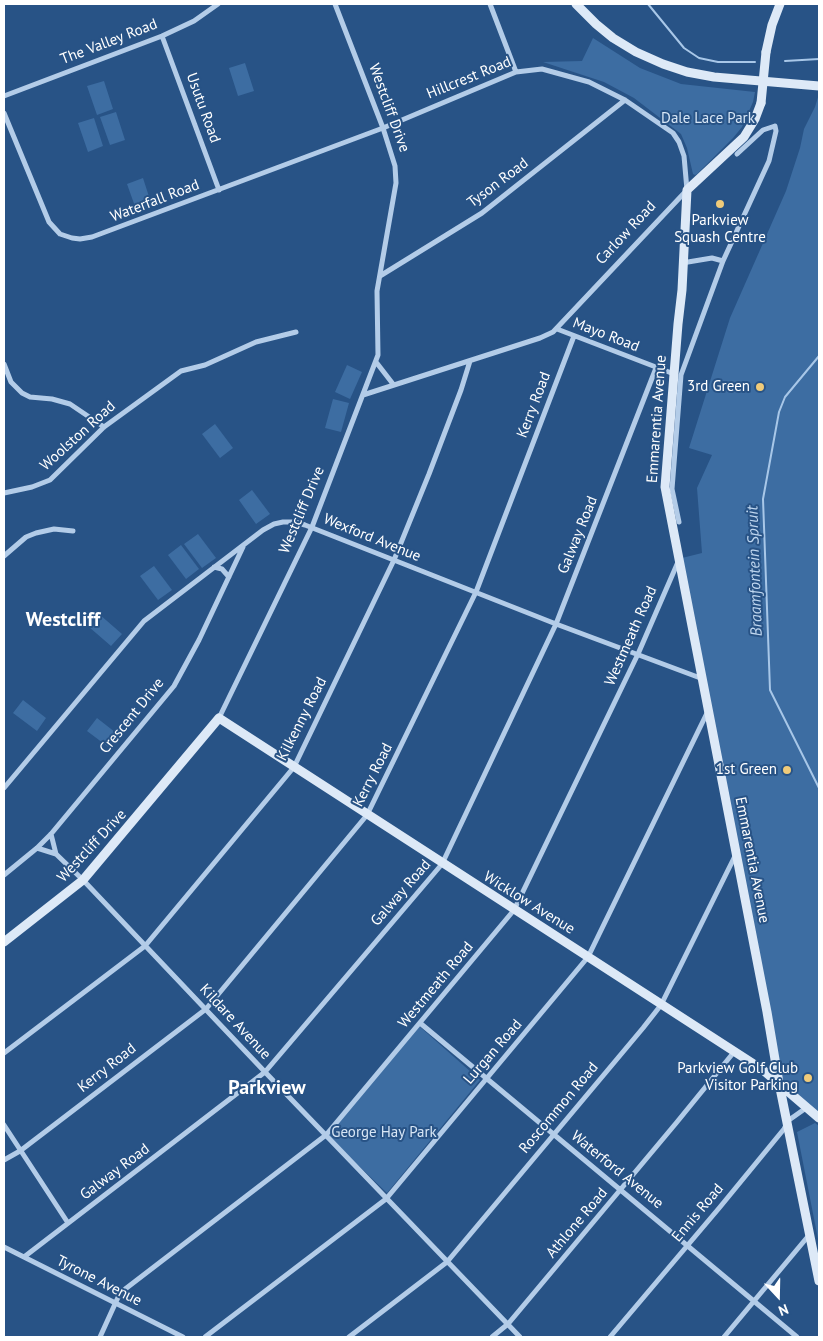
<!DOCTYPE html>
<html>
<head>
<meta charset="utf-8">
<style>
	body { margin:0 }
	#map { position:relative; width:823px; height:1341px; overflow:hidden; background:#285386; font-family:"PT Sans",sans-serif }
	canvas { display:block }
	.frame { position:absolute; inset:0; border:5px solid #fff; pointer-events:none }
	.north { position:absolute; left:753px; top:1271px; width:50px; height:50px; -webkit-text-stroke:4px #285386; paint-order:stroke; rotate:159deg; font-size:14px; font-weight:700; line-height:20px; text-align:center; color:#fff }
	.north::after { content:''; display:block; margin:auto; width:18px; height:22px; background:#fff; clip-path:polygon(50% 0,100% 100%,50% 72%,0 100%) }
</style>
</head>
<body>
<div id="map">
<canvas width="823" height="1341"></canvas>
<div class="frame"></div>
<div class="north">N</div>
</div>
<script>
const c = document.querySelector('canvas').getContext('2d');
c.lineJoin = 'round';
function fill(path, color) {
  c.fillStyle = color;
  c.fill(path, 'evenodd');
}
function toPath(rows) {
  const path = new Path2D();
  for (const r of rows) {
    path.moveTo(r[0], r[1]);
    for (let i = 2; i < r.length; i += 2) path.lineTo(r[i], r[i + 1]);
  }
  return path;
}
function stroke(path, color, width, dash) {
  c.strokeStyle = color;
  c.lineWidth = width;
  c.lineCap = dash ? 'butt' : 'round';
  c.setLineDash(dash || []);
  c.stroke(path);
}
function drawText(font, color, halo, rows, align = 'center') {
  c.font = font + ' "PT Sans",sans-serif';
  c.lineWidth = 4;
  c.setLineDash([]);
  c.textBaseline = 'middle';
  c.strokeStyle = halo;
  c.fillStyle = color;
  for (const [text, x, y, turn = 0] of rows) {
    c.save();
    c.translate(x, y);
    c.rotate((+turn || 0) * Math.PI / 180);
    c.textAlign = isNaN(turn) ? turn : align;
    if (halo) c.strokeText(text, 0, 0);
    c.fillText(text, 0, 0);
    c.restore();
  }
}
fill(toPath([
	[593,38,640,68,681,84,755,92,753,102,742,127,733,138,697,174,695,175,693,174,687,148,681,134,634,98,604,82,543,62,582,61],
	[245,63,254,91,238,96,229,68],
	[104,81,113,109,97,115,87,86],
	[819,94,819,1115,779,1083,682,558,702,553,697,488,712,455,689,448,730,318,786,191,800,148,804,129,815,107],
	[116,112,125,140,110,145,100,117],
	[94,118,103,146,88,152,78,123],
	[143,178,152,206,137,212,127,184],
	[347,365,362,372,350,399,335,392],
	[333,399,349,403,341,432,325,428],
	[215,424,233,448,220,458,202,434],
	[252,490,270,514,256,524,239,500],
	[198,534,216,558,202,568,184,544],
	[181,545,199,569,186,579,168,555],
	[154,566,172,590,158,600,140,576],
	[99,614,122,634,111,646,89,627],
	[23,700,46,718,37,731,13,713],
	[97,718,120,736,111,749,87,731],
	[419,1026,480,1080,387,1193,327,1135],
	[815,1123,819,1126,819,1244,797,1132]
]), '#3d6da2');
stroke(toPath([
	[648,4,684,48,699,58,718,62,755,62],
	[785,61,819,59],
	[819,356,785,397,779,412,763,499,770,690,819,788]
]), '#a8c7e8', 2);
stroke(toPath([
	[490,4,516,72],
	[162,36,219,190],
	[4,96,162,36,194,21,218,4],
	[4,113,49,222,60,234,72,238,80,239,92,237,383,128,516,72,542,69,589,82,625,100,673,133,679,142,684,156,687,190,553,332,540,338,363,395],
	[682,263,712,258,723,261],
	[380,276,482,213,625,100],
	[557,329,674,374],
	[376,362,393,384],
	[4,364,11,382,22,393,30,397,52,399,70,404,104,427],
	[4,493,32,487,50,480,104,427,181,371,205,365,256,342,296,332],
	[679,522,672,489,681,375,723,261,769,161,776,131,775,126,763,130,737,154],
	[4,556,26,537,36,533,54,529,73,531],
	[214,567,222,569,229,577],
	[219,718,312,527,378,355,377,291,396,183,395,166,383,128,335,4],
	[4,788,144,621,263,530,274,524,283,522,295,522,305,525,556,624,703,679],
	[51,834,56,854],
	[37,848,56,854,83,880,265,1072,520,1337],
	[4,875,37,848,51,834,174,686,199,640,243,547],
	[420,1023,797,1337],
	[4,1053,145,946,294,767,394,560,429,474,461,390,470,361],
	[4,1125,68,1223],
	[4,1160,20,1151,206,1009,367,815,476,592,574,336],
	[4,1247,183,1337],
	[24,1257,265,1072,442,864,556,624,656,368],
	[100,1337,120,1293,326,1135,514,910,638,654,678,562],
	[205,1337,386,1199,588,957,708,711],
	[349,1337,447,1262,643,1028,661,1005,735,856],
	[492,1337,508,1324,677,1122,734,1052],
	[610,1337,720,1207,784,1129,789,1120,806,1108],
	[724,1337,810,1234]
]), '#b3cce8', 5);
stroke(toPath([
	[576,4,596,24,613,38,636,52,663,64,687,72,714,77,819,86],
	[766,52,772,25,780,4],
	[761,103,755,119,744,137,687,190,682,290,678,324,665,487,767,1012,779,1083,819,1281],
	[4,942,83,880,219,718,763,1070,819,1118]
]), '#dde9f7', 9);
stroke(toPath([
	[761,103,766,52]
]), '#dde9f7', 9);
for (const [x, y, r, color] of [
	[720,204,5,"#f0cb7a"],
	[760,387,5,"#f0cb7a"],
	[787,770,5,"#f0cb7a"],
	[808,1078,5,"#f0cb7a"]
]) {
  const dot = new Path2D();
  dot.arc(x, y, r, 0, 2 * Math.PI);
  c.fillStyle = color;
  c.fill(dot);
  stroke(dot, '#285386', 2);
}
drawText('15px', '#fff', '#285386', [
	["The Valley Road",109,42,-21],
	["Hillcrest Road",469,78,-22],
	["Usutu Road",203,108,70],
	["Westcliff Drive",389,108,70],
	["Tyson Road",498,183,-37],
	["Waterfall Road",155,201,-21],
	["Carlow Road",626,233,-47],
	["Mayo Road",606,335,21],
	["Kerry Road",534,405,-69],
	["Emmarentia Avenue",657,419,-86],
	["Woolston Road",78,436,-42],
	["Westcliff Drive",302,510,-67],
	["Galway Road",578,535,-68],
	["Wexford Avenue",372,538,22],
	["Westmeath Road",631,636,-66],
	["Crescent Drive",132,716,-51],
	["Kilkenny Road",302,719,-63],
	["Kerry Road",373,775,-63],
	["Westcliff Drive",92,846,-47],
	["Emmarentia Avenue",752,860,79],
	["Galway Road",401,893,-49],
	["Wicklow Avenue",529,903,32],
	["Westmeath Road",436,985,-50],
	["Kildare Avenue",235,1022,47],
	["Lurgan Road",493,1052,-49],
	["Kerry Road",107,1068,-38],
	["Roscommon Road",559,1108,-50],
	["Waterford Avenue",617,1170,39],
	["Galway Road",115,1172,-37],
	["Ennis Road",698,1213,-50],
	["Athlone Road",577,1223,-50],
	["Tyrone Avenue",99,1281,27]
]);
drawText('15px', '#d7e6f6', '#285386', [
	["Dale Lace Park",708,119],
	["George Hay Park",384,1133]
]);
drawText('15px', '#fff', '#285386', [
	["Parkview",720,221,"center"],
	["Squash Centre",720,238,"center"],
	["3rd Green",750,387],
	["1st Green",777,770],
	["Parkview Golf Club",798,1069],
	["Visitor Parking",798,1086]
], 'right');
drawText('italic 16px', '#bfd6ef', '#285386', [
	["Braamfontein Spruit",755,571,-92]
]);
drawText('bold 20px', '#fff', '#285386', [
	["Westcliff",63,620],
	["Parkview",267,1088]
]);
</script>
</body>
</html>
